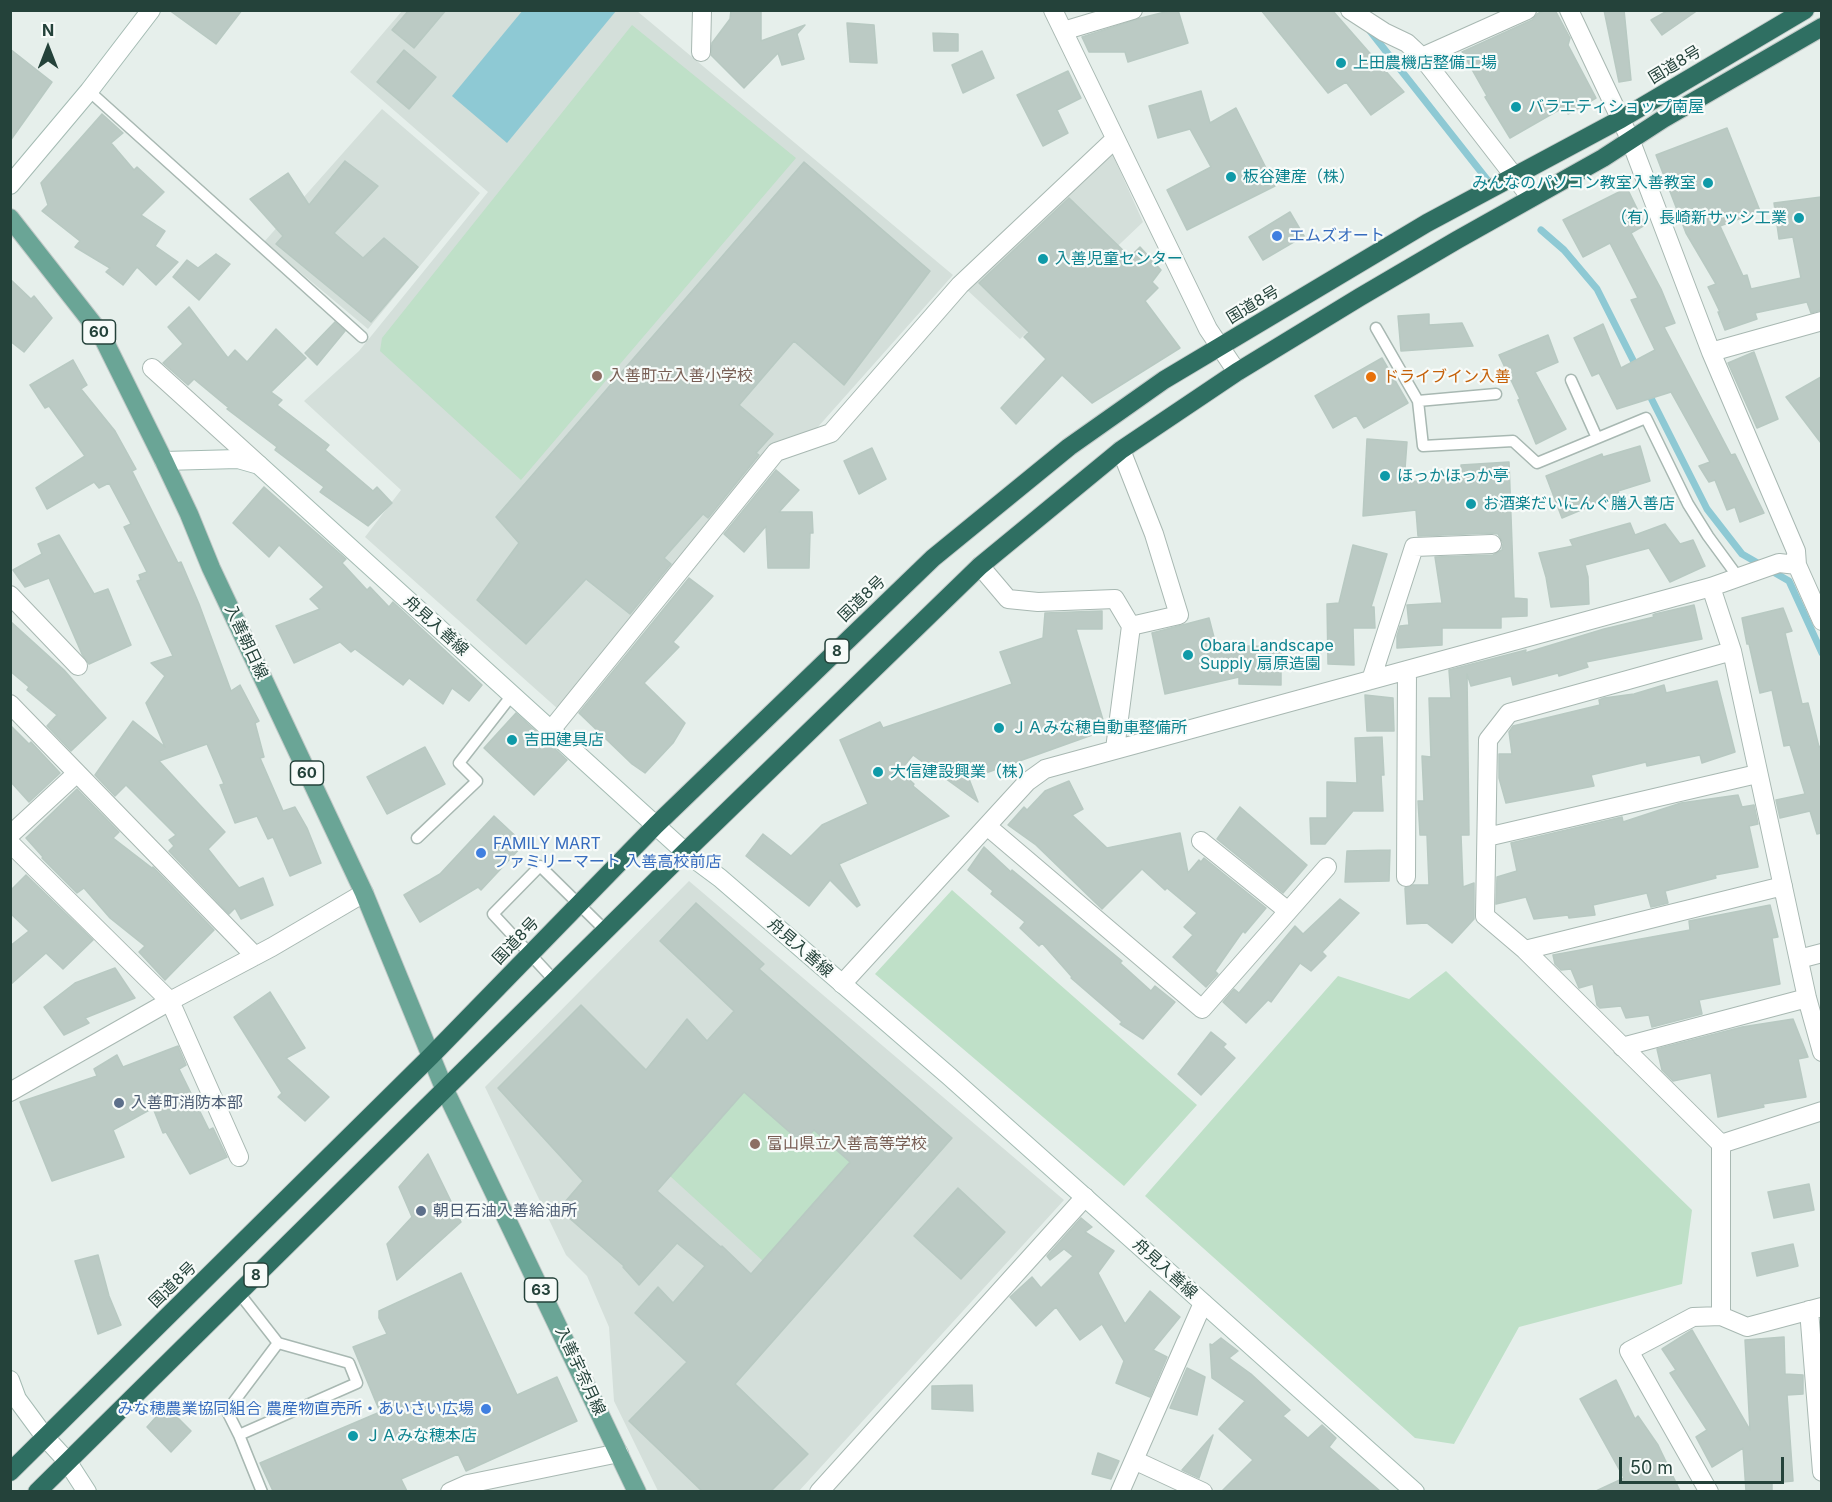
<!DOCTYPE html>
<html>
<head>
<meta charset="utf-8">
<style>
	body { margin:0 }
	#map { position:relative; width:1832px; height:1502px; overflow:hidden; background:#e6efeb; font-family:Inter,sans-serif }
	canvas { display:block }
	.frame { position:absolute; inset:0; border:12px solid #24423a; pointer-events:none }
	.north { position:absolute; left:18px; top:18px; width:60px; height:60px; -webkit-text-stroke:4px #f7fbf9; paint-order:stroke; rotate:0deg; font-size:16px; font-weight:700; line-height:24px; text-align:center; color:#24423a }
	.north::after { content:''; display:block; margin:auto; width:21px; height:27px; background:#24423a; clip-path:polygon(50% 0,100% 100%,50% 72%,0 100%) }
	.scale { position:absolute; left:1619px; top:1457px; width:165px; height:27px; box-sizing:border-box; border:3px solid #24423a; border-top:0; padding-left:8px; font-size:18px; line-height:21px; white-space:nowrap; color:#24423a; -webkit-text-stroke:4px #f7fbf9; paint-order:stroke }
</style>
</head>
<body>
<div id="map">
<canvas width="1832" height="1502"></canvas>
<div class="frame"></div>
<div class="north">N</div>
<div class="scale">50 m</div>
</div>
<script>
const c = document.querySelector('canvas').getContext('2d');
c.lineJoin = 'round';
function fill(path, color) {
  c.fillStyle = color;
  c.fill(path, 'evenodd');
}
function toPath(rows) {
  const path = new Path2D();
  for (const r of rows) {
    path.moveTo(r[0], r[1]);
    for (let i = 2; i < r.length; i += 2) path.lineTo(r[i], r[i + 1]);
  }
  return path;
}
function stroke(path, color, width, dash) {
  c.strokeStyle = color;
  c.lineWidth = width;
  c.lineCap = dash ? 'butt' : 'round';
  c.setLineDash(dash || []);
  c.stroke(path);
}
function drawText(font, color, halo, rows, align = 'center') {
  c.font = font + ' Inter,"Noto Sans JP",sans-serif';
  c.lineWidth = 4.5;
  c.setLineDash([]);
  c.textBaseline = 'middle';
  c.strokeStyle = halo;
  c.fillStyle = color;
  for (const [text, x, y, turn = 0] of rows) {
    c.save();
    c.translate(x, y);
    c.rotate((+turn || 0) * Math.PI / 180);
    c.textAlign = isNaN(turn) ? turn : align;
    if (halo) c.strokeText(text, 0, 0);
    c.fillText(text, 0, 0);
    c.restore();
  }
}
fill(toPath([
	[402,11,637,11,953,275,817,428,773,445,558,709,365,537,401,490,304,401,359,351,488,192,350,72],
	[382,109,480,193,368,329,264,242],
	[1111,151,1143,222,1020,339,966,289],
	[689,881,1064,1200,799,1491,658,1491,614,1401,609,1327,587,1276,566,1255,485,1087]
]), '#d4dfda');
fill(toPath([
	[632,25,796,158,521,480,380,351,382,338],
	[952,890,1197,1105,1124,1186,875,974],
	[1446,971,1692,1210,1682,1284,1519,1327,1454,1444,1415,1438,1145,1196,1338,976,1409,999],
	[744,1092,802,1143,814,1130,850,1162,763,1261,670,1176]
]), '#bfe0c8');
fill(toPath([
	[523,10,616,11,507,143,452,96]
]), '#8ec9d4');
stroke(toPath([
	[1370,31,1489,182],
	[1541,230,1564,250,1597,289,1637,368],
	[1648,392,1707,509,1742,554,1789,581,1822,653]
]), '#8ec9d4', 7);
const building = toPath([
	[169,10,242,10,216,44,169,10],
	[409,10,446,10,414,48,392,30,409,10],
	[731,10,761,10,761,41,805,25,797,34,804,59,782,65,778,53,744,88,711,55,712,43,730,19,731,10],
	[1173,10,1178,10,1188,43,1128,62,1125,52,1089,52,1082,37,1141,18,1173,10],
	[1261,10,1332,10,1404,92,1371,115,1346,82,1328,93,1261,10],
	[1545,10,1555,10,1570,38,1568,45,1596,98,1568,114,1564,107,1510,138,1485,97,1487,96,1462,52,1532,20,1537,14,1545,10],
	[1604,10,1624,10,1631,80,1619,82,1604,10],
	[1669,10,1698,10,1662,35,1651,20,1669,10],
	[847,23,874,25,877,63,850,62,847,23],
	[933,33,958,34,958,51,934,51,933,33],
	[10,49,52,82,10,141,10,49],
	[404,50,436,77,409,109,377,82,404,50],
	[982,51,994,78,963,93,952,65,982,51],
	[1068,71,1081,98,1057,110,1068,133,1043,146,1017,95,1068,71],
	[1201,91,1210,123,1236,108,1275,186,1187,230,1167,190,1211,167,1190,129,1158,138,1149,106,1201,91],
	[102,114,123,133,111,143,134,170,137,167,164,192,141,215,165,231,155,246,178,262,156,285,137,267,123,285,106,272,110,268,75,247,80,241,42,211,48,205,41,183,102,114],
	[1727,128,1760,211,1720,226,1743,276,1747,275,1751,289,1801,278,1793,237,1779,239,1774,203,1821,197,1821,310,1811,313,1807,302,1755,313,1757,319,1725,330,1718,312,1720,312,1708,287,1716,284,1686,233,1656,155,1727,128],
	[345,161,378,186,334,233,363,258,384,238,418,267,371,322,276,244,283,236,250,199,288,173,309,205,345,161],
	[804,162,930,271,844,385,794,341,739,405,773,434,756,453,759,455,708,518,703,514,664,558,671,564,630,614,586,579,526,644,477,600,519,543,496,517,804,162],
	[1627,188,1645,225,1631,233,1661,289,1675,323,1664,327,1731,455,1735,454,1764,513,1740,522,1735,507,1727,510,1715,480,1709,482,1699,466,1710,462,1671,392,1617,409,1599,373,1592,376,1574,338,1603,324,1621,368,1655,350,1631,300,1638,298,1610,243,1583,257,1563,220,1627,188],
	[1069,198,1130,257,1140,247,1161,270,1152,282,1158,288,1145,301,1180,348,1092,403,1062,375,1016,424,1001,408,1046,359,1024,337,1029,332,979,283,1069,198],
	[1290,212,1304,236,1263,260,1249,237,1290,212],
	[216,254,230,264,199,300,173,277,187,260,198,268,216,254],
	[10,279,31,299,34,296,52,318,24,352,10,341,10,279],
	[189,307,228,358,235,350,247,362,276,329,306,358,271,392,282,400,277,405,329,445,325,450,373,491,377,487,392,503,368,526,320,492,324,487,275,450,277,447,227,409,229,408,194,379,188,385,163,363,183,344,168,327,189,307],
	[1429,314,1429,325,1462,323,1473,346,1401,351,1398,316,1429,314],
	[335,322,345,331,317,365,305,353,335,322],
	[1548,335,1558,362,1535,372,1566,429,1536,444,1518,400,1520,399,1499,355,1548,335],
	[1754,352,1778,419,1757,428,1728,363,1754,352],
	[1382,358,1408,403,1364,428,1356,415,1333,428,1315,396,1382,358],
	[73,360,87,385,81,389,115,431,136,469,132,471,178,563,181,562,199,604,231,691,240,685,259,721,255,723,264,757,260,758,283,811,295,807,307,828,321,863,290,876,273,837,268,839,257,816,235,823,220,785,224,784,207,744,159,761,225,832,208,849,239,888,263,878,273,905,241,919,235,908,229,914,169,851,174,846,169,840,176,835,126,785,115,796,95,775,133,721,165,747,146,703,165,676,151,663,173,656,137,581,141,580,139,575,147,572,124,527,131,524,109,483,99,488,94,482,47,509,36,488,85,456,49,406,45,408,30,385,73,360],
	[1821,377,1821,443,1786,397,1821,377],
	[1367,439,1407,442,1404,482,1462,478,1461,465,1509,462,1514,598,1527,599,1527,616,1501,617,1501,628,1442,628,1442,645,1397,648,1397,636,1400,626,1409,625,1407,605,1442,603,1435,557,1493,555,1502,550,1503,543,1498,534,1492,533,1418,536,1416,510,1363,516,1367,439],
	[1640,446,1650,481,1618,491,1619,494,1562,518,1546,476,1602,454,1603,457,1640,446],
	[872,448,886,479,859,494,844,461,872,448],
	[776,470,799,490,779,512,812,512,813,533,810,533,809,568,768,568,766,526,744,552,724,534,776,470],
	[264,487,346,559,342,563,367,590,370,587,389,607,393,602,482,685,469,701,452,688,443,704,409,678,403,685,355,649,351,652,340,642,294,663,276,626,320,609,310,599,324,587,279,545,269,557,233,523,264,487],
	[1630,523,1635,535,1665,524,1680,544,1693,540,1705,566,1670,582,1649,548,1585,565,1588,577,1589,604,1551,607,1546,577,1539,553,1573,546,1570,540,1630,523],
	[59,535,94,594,108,589,131,645,89,664,82,654,49,578,25,587,13,570,42,554,38,544,59,535],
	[1353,545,1387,554,1371,607,1374,607,1375,628,1353,628,1354,665,1328,664,1327,604,1339,603,1353,545],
	[689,578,713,596,673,642,679,647,644,683,685,723,673,743,645,773,632,764,579,713,689,578],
	[1694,605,1702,639,1586,662,1588,667,1559,676,1558,673,1513,685,1511,676,1471,686,1467,674,1469,835,1461,835,1463,887,1474,883,1474,919,1452,943,1427,923,1407,924,1405,888,1413,885,1429,885,1427,835,1420,835,1418,801,1424,801,1422,756,1431,757,1429,698,1451,698,1449,670,1526,650,1525,653,1604,629,1654,617,1653,615,1655,614,1694,605],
	[1783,608,1792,631,1785,633,1802,704,1808,703,1819,747,1821,746,1821,833,1817,834,1810,811,1780,818,1776,800,1805,794,1790,745,1784,746,1772,690,1760,693,1749,644,1747,644,1742,618,1783,608],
	[1102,611,1102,629,1076,629,1106,730,969,779,978,802,913,755,900,771,914,784,913,786,949,816,839,864,860,905,857,907,830,880,809,906,746,856,763,834,791,856,822,825,868,804,840,740,880,722,883,728,1012,684,1000,652,1043,638,1045,613,1102,611],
	[1209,618,1216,645,1281,647,1281,685,1239,684,1239,677,1165,694,1152,633,1209,618],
	[10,621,64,670,106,718,71,751,47,726,57,715,27,690,29,687,10,671,10,621],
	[1717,681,1735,752,1702,763,1700,755,1647,766,1646,762,1591,775,1594,786,1506,803,1499,778,1499,754,1512,754,1509,732,1513,726,1600,705,1599,700,1604,698,1634,694,1664,685,1666,693,1717,681],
	[1365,695,1393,698,1394,731,1367,731,1365,695],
	[516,713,567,760,534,795,484,748,516,713],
	[10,725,29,744,31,742,60,773,29,802,10,781,10,725],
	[1382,737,1384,775,1381,775,1383,811,1353,811,1325,844,1311,844,1310,818,1327,818,1327,782,1357,783,1355,738,1382,737],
	[425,747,445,784,387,814,367,777,425,747],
	[1069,781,1083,809,1072,815,1107,848,1180,833,1188,873,1199,860,1201,862,1204,858,1266,908,1245,933,1243,931,1215,971,1218,974,1206,987,1173,957,1193,935,1184,927,1197,913,1167,888,1165,890,1142,869,1102,909,1036,845,1008,825,1024,807,1027,810,1045,791,1069,781],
	[77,789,119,832,113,838,152,868,153,867,214,930,165,980,139,952,145,946,110,918,84,888,77,893,42,858,43,857,26,838,77,789],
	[1738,795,1742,807,1754,805,1758,824,1749,826,1758,867,1715,875,1716,878,1665,891,1668,903,1656,906,1651,907,1647,893,1593,905,1595,915,1569,918,1568,915,1534,919,1526,897,1496,904,1497,877,1517,871,1511,843,1622,817,1623,822,1681,803,1738,795],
	[1240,807,1307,865,1283,893,1217,839,1240,807],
	[494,816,524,844,481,890,478,887,420,922,404,895,440,874,494,816],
	[984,847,1011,872,1012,870,1122,961,1120,963,1151,991,1155,986,1175,1002,1143,1039,1120,1024,1122,1022,1071,978,1072,977,1042,943,1039,946,1020,928,1025,922,991,894,993,891,968,870,984,847],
	[1390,850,1389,881,1345,882,1347,851,1390,850],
	[26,875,93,940,63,969,46,953,10,985,10,946,29,931,10,913,10,891,26,875],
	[1340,899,1359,913,1322,952,1326,956,1311,971,1300,963,1271,1002,1268,1000,1246,1023,1223,1002,1234,989,1239,993,1295,926,1303,934,1340,899],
	[696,903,764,964,759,969,952,1138,735,1384,808,1454,771,1491,702,1491,629,1421,687,1362,635,1313,658,1287,673,1303,705,1266,677,1243,639,1285,623,1267,624,1266,559,1209,583,1181,498,1088,581,1005,646,1070,687,1019,707,1041,734,1011,660,941,696,903],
	[744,1092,802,1143,814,1130,850,1162,751,1274,722,1246,721,1247,657,1191,744,1092],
	[1770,905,1778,937,1772,938,1780,984,1699,1000,1702,1014,1652,1027,1649,1015,1626,1018,1621,1006,1600,1008,1597,1005,1593,984,1579,988,1571,969,1561,970,1555,964,1553,955,1690,930,1689,921,1770,905],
	[115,968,135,998,85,1018,89,1023,64,1035,44,1007,75,983,115,968],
	[270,992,305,1048,286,1058,329,1097,305,1121,278,1097,282,1093,234,1017,270,992],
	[1793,1019,1808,1057,1798,1059,1806,1097,1763,1104,1764,1107,1718,1117,1711,1073,1673,1081,1662,1070,1657,1049,1742,1027,1793,1019],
	[1211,1032,1226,1044,1223,1047,1235,1058,1201,1095,1178,1074,1211,1032],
	[178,1046,186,1065,179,1069,209,1130,213,1128,227,1157,190,1174,166,1132,163,1133,153,1108,113,1130,124,1157,52,1181,20,1102,97,1076,94,1069,117,1055,123,1067,178,1046],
	[428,1154,461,1222,397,1280,387,1244,412,1217,399,1187,428,1154],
	[1809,1184,1814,1210,1774,1218,1768,1192,1809,1184],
	[958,1188,1005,1232,961,1279,914,1236,958,1188],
	[1081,1218,1092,1227,1085,1232,1114,1251,1098,1273,1125,1324,1150,1291,1180,1317,1153,1350,1167,1357,1150,1397,1116,1383,1124,1361,1102,1324,1080,1340,1056,1307,1036,1326,1010,1297,1032,1277,1041,1288,1073,1256,1064,1249,1050,1260,1047,1256,1081,1218],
	[1793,1244,1798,1266,1757,1276,1752,1253,1793,1244],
	[98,1255,109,1296,121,1325,98,1334,75,1261,98,1255],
	[461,1273,517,1395,557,1377,577,1421,466,1471,458,1454,401,1479,407,1491,273,1491,260,1463,380,1412,353,1347,387,1334,379,1318,379,1311,461,1273],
	[1692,1330,1750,1430,1745,1340,1784,1337,1785,1374,1803,1375,1803,1394,1787,1395,1793,1481,1772,1483,1772,1491,1746,1491,1743,1448,1712,1467,1696,1437,1707,1430,1670,1373,1676,1370,1662,1349,1692,1330],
	[1221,1338,1238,1351,1229,1358,1251,1374,1290,1410,1283,1416,1308,1438,1322,1425,1336,1438,1329,1447,1380,1491,1222,1491,1253,1460,1219,1429,1245,1401,1212,1378,1210,1344,1212,1345,1221,1338],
	[1187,1368,1205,1377,1197,1415,1170,1408,1187,1368],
	[1616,1380,1635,1419,1638,1416,1658,1445,1680,1491,1596,1491,1624,1478,1580,1399,1616,1380],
	[972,1385,973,1411,932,1409,932,1386,972,1385],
	[166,1406,191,1431,171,1452,147,1427,166,1406],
	[1213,1435,1199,1478,1182,1470,1213,1435],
	[1098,1453,1119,1461,1111,1479,1092,1474,1098,1453]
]);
fill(building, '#bbcac4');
stroke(building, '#b8c9c2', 1.5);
const lane = toPath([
	[89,91,362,337],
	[1376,328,1418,401,1496,394],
	[1571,380,1597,438],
	[1418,401,1423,446,1513,441,1537,463,1646,418,1688,504,1708,536,1738,577],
	[417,838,477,781,459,763,512,695],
	[554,980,493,914,540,866,605,930],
	[239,1293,278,1343,227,1411,239,1435,357,1383,349,1363,278,1343],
	[239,1435,262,1492]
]);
const street = toPath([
	[1053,10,1208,329,1237,372],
	[1350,10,1384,32,1407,43,1422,57,1531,198],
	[1569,10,1630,139,1711,352,1796,551,1797,565,1822,621],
	[1063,31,1133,10],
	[701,52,702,10],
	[1422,57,1527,10],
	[1711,352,1822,321],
	[152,368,259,465],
	[980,566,1008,599,1038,602,1115,599,1131,626],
	[1711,587,1732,651,1807,998,1822,1052],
	[10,595,78,666],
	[1732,651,1509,713,1488,740,1485,916,1525,950,1721,1144,1822,1111],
	[1371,680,1414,547,1492,544],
	[10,704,255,956],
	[551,730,776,452,831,433,960,285,1115,139],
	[1115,749,1131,626,1179,615,1154,534,1121,450],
	[987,826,1202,1009,1327,867],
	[10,835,77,773],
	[1487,837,1757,774],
	[1201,841,1288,911],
	[10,843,170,1001,239,1157],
	[1406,877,1407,670],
	[1525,950,1783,886],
	[1799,959,1822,953],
	[842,984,1027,782,1045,769,1711,587,1779,563,1797,565],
	[1622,1047,1807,998],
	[10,1092,170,1001,272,947,364,893],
	[1721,1144,1721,1316,1747,1327,1822,1307],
	[1809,1310,1822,1472],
	[450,1492,468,1484,619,1453],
	[819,1492,1085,1197],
	[1120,1492,1134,1460],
	[1203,1492,1134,1460,1203,1303],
	[1709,1492,1629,1351,1693,1317,1721,1316]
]);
const secondary = toPath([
	[10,185,89,91,151,10],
	[164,461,238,459,259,465,685,852,720,878,949,1076,1415,1492],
	[10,1380,17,1399,45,1437,67,1461,87,1492]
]);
const primary = toPath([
	[10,218,101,334,164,461,189,514,211,568,364,893,444,1088,637,1492]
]);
const highway = toPath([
	[10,1472,431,1056,656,825,933,558,1069,447,1164,380,1427,223,1621,119,1805,10],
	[37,1492,685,852,980,566,1121,450,1237,372,1360,297,1457,240,1603,158,1663,119,1822,27]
]);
stroke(lane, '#a8b8b2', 13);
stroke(street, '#a8b8b2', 20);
stroke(secondary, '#a4bbb3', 20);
stroke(primary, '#c2cac8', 20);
stroke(highway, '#c2cac8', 20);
stroke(lane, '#fff', 10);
stroke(street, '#fff', 18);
stroke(secondary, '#fff', 18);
stroke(primary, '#6aa596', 18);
stroke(highway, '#2f6f62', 18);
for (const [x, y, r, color] of [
	[1341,63,6,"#0f9aa8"],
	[1516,107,6,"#0f9aa8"],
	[1231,177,6,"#0f9aa8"],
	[1708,183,6,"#0f9aa8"],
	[1799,218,6,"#0f9aa8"],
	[1277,236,6,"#3f7fe0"],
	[1043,259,6,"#0f9aa8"],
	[597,376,6,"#8d6e63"],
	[1371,377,6,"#e8710a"],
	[1385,476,6,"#0f9aa8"],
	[1471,504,6,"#0f9aa8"],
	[1188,655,6,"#0f9aa8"],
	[999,728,6,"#0f9aa8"],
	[512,740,6,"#0f9aa8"],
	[878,772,6,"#0f9aa8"],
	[481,853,6,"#3f7fe0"],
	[119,1103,6,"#5c6f8a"],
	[755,1144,6,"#8d6e63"],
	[421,1211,6,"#5c6f8a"],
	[486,1409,6,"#3f7fe0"],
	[353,1436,6,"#0f9aa8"]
]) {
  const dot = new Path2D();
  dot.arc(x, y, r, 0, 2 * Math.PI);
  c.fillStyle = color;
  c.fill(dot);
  stroke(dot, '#f7fbf9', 2);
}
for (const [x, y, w] of [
	[99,332,33],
	[837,651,24],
	[307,773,33],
	[256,1275,24],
	[541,1290,33]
]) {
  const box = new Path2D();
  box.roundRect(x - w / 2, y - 12, w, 24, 4.5);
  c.fillStyle = '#f7fbf9';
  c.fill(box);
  stroke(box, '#24423a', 1.5);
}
drawText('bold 15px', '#24423a', null, [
	["60",99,332],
	["8",837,651],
	["60",307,773],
	["8",256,1275],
	["63",541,1290]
]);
drawText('16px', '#0d838f', '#f7fbf9', [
	["上田農機店整備工場",1353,63],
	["バラエティショップ南屋",1528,107],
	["板谷建産（株）",1243,177],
	["みんなのパソコン教室入善教室",1696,183,"right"],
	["（有）長崎新サッシ工業",1787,218,"right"],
	["入善児童センター",1055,259],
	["ほっかほっか亭",1397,476],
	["お酒楽だいにんぐ膳入善店",1483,504],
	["Obara Landscape",1200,646],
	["Supply 扇原造園",1200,664],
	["ＪＡみな穂自動車整備所",1011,728],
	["吉田建具店",524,740],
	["大信建設興業（株）",890,772],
	["ＪＡみな穂本店",365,1436]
], 'left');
drawText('16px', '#24423a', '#f7fbf9', [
	["国道8号",1675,65,-31],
	["国道8号",1253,305,-31],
	["国道8号",862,599,-44],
	["舟見入善線",436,626,42],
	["入善朝日線",246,642,65],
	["国道8号",516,941,-46],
	["舟見入善線",800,948,41],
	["舟見入善線",1165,1269,42],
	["国道8号",173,1285,-44],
	["入善宇奈月線",580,1371,65]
]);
drawText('16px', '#366cbe', '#f7fbf9', [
	["エムズオート",1289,236],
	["FAMILY MART",493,844],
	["ファミリーマート 入善高校前店",493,862],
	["みな穂農業協同組合 農産物直売所・あいさい広場",474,1409,"right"]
], 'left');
drawText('16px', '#785e54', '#f7fbf9', [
	["入善町立入善小学校",609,376],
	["富山県立入善高等学校",767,1144]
], 'left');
drawText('16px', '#c56008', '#f7fbf9', [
	["ドライブイン入善",1383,377]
], 'left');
drawText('16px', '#4e5e75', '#f7fbf9', [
	["入善町消防本部",131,1103],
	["朝日石油入善給油所",433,1211]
], 'left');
</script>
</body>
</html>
